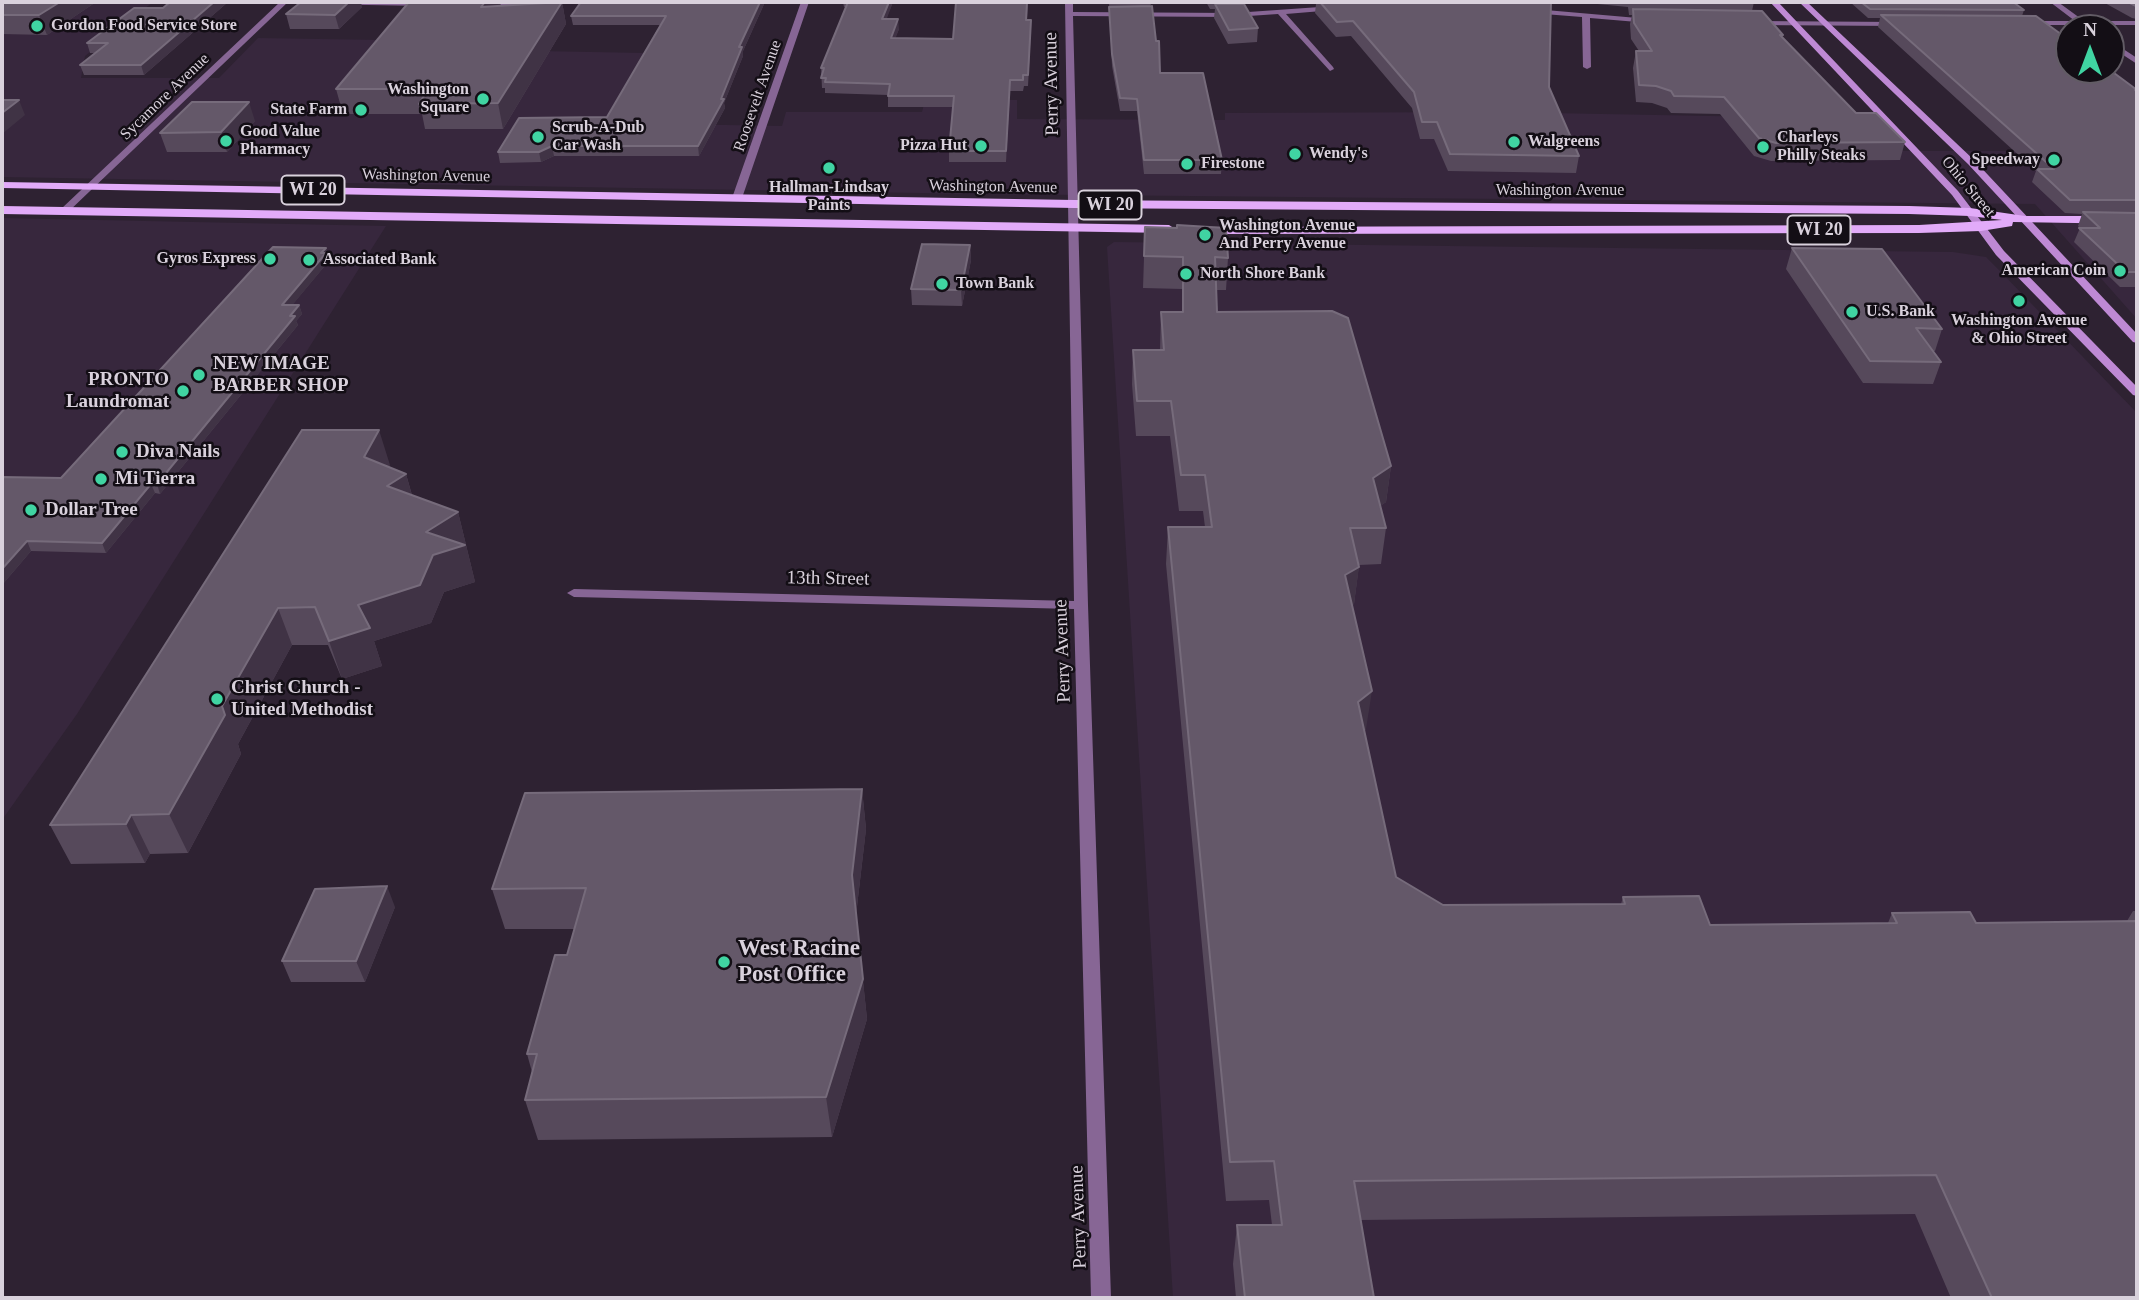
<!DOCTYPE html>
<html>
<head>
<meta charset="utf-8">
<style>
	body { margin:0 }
	#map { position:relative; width:2139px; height:1300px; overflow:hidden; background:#2e2232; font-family:Georgia,serif }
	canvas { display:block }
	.frame { position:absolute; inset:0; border:4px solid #d9d1dc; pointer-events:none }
	.north { position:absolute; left:2055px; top:14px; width:70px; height:70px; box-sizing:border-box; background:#130e15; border:2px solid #625c65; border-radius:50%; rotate:0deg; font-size:19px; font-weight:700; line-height:28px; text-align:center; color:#d9d1dc }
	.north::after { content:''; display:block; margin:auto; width:24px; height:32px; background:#40d4a2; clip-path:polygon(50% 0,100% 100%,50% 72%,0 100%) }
</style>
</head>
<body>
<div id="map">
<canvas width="2139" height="1300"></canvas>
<div class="frame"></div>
<div class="north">N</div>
</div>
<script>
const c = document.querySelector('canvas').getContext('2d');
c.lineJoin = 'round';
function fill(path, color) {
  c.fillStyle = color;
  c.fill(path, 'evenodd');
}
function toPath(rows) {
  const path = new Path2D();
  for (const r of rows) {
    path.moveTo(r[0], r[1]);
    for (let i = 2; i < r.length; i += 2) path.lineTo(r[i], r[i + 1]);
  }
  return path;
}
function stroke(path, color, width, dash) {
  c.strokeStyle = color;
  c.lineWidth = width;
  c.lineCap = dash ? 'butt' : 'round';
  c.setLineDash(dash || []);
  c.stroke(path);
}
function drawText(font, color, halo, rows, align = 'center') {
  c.font = font + ' Georgia,serif';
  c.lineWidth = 5;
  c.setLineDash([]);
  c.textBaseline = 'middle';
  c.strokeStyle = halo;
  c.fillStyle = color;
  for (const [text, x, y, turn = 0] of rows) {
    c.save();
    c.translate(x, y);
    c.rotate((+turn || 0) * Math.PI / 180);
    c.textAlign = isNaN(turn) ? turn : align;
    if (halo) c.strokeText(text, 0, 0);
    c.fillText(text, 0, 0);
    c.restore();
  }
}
fill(toPath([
	[2,2,153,2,85,56,81,78,219,78,258,38,382,40,374,48,646,53,613,123,782,126,786,112,922,112,925,100,1017,100,1017,119,1225,120,1225,113,1495,112,1873,119,1903,151,2137,151,2137,319,2035,204,978,194,2,177],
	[2,218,386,226,77,714,2,820],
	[1114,242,1953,252,1986,257,2000,271,2137,413,2137,1298,1173,1298,1107,247]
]), '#37273d');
fill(toPath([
	[280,2,288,2,67,213,61,213,61,209,280,2],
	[305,2,426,2,431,4,427,6,309,4,305,2],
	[482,2,546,3,554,2,548,7,479,6,478,4,482,2],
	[801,2,809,2,742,198,734,200,732,198,801,2],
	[1065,2,1073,2,1073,12,1234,13,1334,6,1338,8,1334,10,1286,14,1333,67,1334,69,1330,71,1278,14,1234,17,1073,16,1088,605,1111,1298,1091,1298,1074,609,574,597,567,593,574,589,1074,601,1065,2],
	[2050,2,2058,2,2084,21,2137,21,2137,25,2027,25,2027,21,2075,21,2050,2],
	[1534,9,1649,19,1653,21,1649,23,1590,18,1591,67,1587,69,1583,67,1582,17,1531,13,1531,9,1534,9],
	[1754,21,1898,22,1902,24,1898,26,1751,25,1751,21,1754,21],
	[2111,41,2137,58,2137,64,2111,47,2111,41]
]), '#876695');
fill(toPath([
	[1770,2,1778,2,1958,191,2004,251,2137,387,2137,396,2133,395,1996,255,1952,195,1770,2],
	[1799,2,1807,2,1974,160,2137,334,2137,343,2133,342,1968,164,1799,2]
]), '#be89d4');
fill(toPath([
	[2,182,1074,200,1909,206,1970,208,2025,216,2137,216,2137,224,2013,222,2012,226,1981,231,1919,233,1204,234,1198,230,1200,227,1919,225,2002,220,1970,216,1909,214,1074,208,2,188,2,182],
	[2,206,1169,225,1175,229,1169,233,2,214,2,206]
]), '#e2abf9');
fill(toPath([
	[2,2,96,2,47,35,2,34],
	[170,2,228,2,144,75,84,75,80,65,96,53,90,53,87,43,163,8],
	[409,2,500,2,501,6,562,2,566,24,503,129,425,129,422,114,343,114,336,89],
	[765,2,743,51,743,56,724,103,725,108,699,156,554,156,541,162,500,163,498,152,607,117,660,25,573,25,571,16],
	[843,2,893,2,886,19,899,29,895,38,953,39,1028,2,1027,20,1031,30,1028,86,1024,86,1023,91,1010,91,1006,162,949,162,949,151,953,107,888,107,888,95,825,93,825,88,822,88,821,68,846,7,844,7],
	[1109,2,1155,2,1155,4,1151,4,1150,6,1160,73,1222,160,1221,174,1144,174,1137,111,1120,111,1112,66],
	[1206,2,1239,2,1239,4,1258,28,1257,42,1228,44,1214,18,1215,9,1210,9],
	[1306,2,1551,2,1549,87,1579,156,1576,173,1448,171,1434,139,1420,139,1412,108,1351,36,1336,37,1315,13,1316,4,1308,4],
	[1577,2,1754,2,1752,11,1783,35,1782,37,1856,113,1905,142,1900,160,1771,161,1754,156,1720,114,1671,113,1667,108,1652,103,1636,102,1633,68,1636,51,1639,51,1631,39,1630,24,1632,15,1629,15,1628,7],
	[1850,2,2013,2,2024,10,2022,16,2137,90,2137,287,2120,287,2074,242,2080,228,2078,226,2082,214,2065,213,2032,182,2036,171,1878,27,1880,18,1868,18],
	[2103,2,2137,2,2137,19,2132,18],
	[362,7,339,29,290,29,286,14],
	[255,121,227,152,167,152,160,133],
	[1145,227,1228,258,1226,290,1216,290,1217,312,1391,466,1386,502,1380,506,1386,528,1381,564,1359,565,1354,604,1352,605,1366,729,1364,731,1396,877,1443,905,1621,904,1623,897,1710,925,1888,923,1892,913,1976,923,2127,921,2133,911,2137,911,2137,1298,1951,1298,1915,1214,1361,1220,1374,1298,1236,1298,1233,1264,1237,1225,1272,1225,1269,1200,1226,1201,1166,564,1168,527,1205,527,1203,511,1179,511,1170,436,1136,436,1132,384,1133,350,1160,350,1161,312,1182,312,1182,289,1143,288],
	[970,245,971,260,962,306,912,305,911,289],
	[1792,248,1942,329,1935,351,1933,351,1941,362,1933,384,1863,383,1786,269],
	[329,256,327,258,328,262,292,305,299,305,302,314,296,321,298,325,160,494,155,493,106,553,31,551,2,585,2,477,61,478],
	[390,465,389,467,406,474,412,495,458,512,475,582,444,592,431,623,374,641,382,666,342,679,328,645,292,645,238,744,241,754,188,853,150,854,145,863,71,864,50,825],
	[862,789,866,829,856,915,867,1019,832,1137,538,1140,525,1100,532,1072,527,1054,567,955,574,929,505,929,492,889],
	[395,907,365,982,291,982,282,961]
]), '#56495b');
fill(toPath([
	[60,2,96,2,47,35,39,15],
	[214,2,228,2,144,75,141,65],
	[349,2,361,2,362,7,339,29,335,15],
	[485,2,500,2,501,9,481,7],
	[562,2,566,24,503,129,498,103],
	[760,2,765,2,743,51,743,56,724,103,725,108,699,156,698,146,721,99,739,47],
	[889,2,893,2,883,29,882,19],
	[1308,2,1316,2,1316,4,1308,4],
	[898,19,899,29,892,48,891,38],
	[1010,80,1010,91,1006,162,1006,151],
	[19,100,25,115,2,134,2,113],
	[249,102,255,121,227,152,221,132],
	[552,146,554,156,541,162,539,152],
	[970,245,971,260,962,306,961,290],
	[326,248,329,256,327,258,328,262,285,314,282,305],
	[299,305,302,314,296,321,298,325,160,494,157,484],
	[379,430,390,465,375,493,364,457],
	[1391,466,1386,502,1368,515,1373,478],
	[406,474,416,510,387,486],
	[151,484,155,493,106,553,102,543],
	[458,512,475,582,444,592,431,623,374,641,382,666,342,679,329,641,358,605,426,532],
	[27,541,31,551,2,585,2,569],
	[1359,567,1354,604,1341,612,1345,575],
	[278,608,292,645,238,744,241,754,188,853,169,814,222,706],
	[1372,691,1366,729,1353,740,1358,702],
	[862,789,866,829,856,915,867,1019,832,1137,826,1097],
	[131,815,150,854,145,863,126,824],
	[387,886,395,907,365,982,356,961]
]), '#403345');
const building = toPath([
	[2,2,60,2,39,15,2,15,2,2],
	[170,2,214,2,141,65,80,65,108,43,87,43,134,8,163,8,170,2],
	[301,2,349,2,335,15,286,14,301,2],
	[409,2,485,2,481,7,562,2,498,103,419,104,428,89,336,89,409,2],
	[581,2,760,2,739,47,742,47,721,99,724,99,698,146,552,146,539,152,498,152,519,118,607,117,666,16,571,16,581,2],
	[848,2,889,2,882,19,898,19,891,38,953,39,956,2,1027,2,1026,20,1031,20,1028,75,1023,75,1023,80,1010,80,1006,151,949,151,954,96,888,96,890,84,825,82,826,78,821,78,824,68,821,68,848,2],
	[1320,2,1551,2,1549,87,1579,156,1450,154,1437,122,1422,122,1414,92,1353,21,1337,22,1320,2],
	[1861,2,2013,2,2024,10,1870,9,1861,2],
	[2128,2,2137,2,2137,6,2136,6,2128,2],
	[1215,4,1244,4,1258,28,1229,30,1215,4],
	[1152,6,1156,41,1159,41,1160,73,1203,73,1222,160,1144,160,1137,99,1120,98,1112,54,1109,7,1152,6],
	[1633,9,1762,11,1783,35,1780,35,1856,113,1876,113,1905,142,1776,143,1759,138,1724,97,1674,96,1671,91,1656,86,1639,85,1636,51,1652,51,1634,23,1633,9],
	[1881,15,2036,16,2069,40,2069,70,2110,70,2137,90,2135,90,2137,92,2137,200,2070,200,2037,169,2054,169,1881,15],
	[2,100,19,100,2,113,2,100],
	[192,102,249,102,221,132,160,133,192,102],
	[2083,212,2137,213,2137,272,2126,272,2079,228,2100,228,2083,212],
	[1177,225,1226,228,1228,258,1215,257,1217,312,1332,311,1348,318,1391,466,1373,478,1386,528,1350,528,1359,567,1345,575,1372,691,1358,702,1396,877,1443,905,1625,904,1623,897,1699,896,1710,925,1897,923,1892,913,1970,912,1976,923,2137,921,2137,1298,1992,1298,1936,1175,1354,1181,1374,1298,1245,1298,1237,1225,1282,1225,1274,1161,1230,1162,1168,527,1212,527,1205,475,1181,475,1171,401,1137,401,1133,350,1164,350,1161,312,1183,312,1183,257,1144,256,1145,227,1177,228,1177,225],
	[922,244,970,245,961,290,911,289,922,244],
	[273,247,326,248,321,253,326,253,282,305,299,305,290,316,295,316,157,484,151,484,102,543,27,541,2,569,2,477,61,478,273,247],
	[1792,248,1882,249,1942,329,1916,328,1941,362,1870,361,1792,248],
	[302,430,379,430,364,457,406,474,387,486,458,512,426,532,465,545,433,555,420,585,358,605,370,628,329,641,315,607,278,608,222,706,225,715,169,814,131,815,126,824,50,825,302,430],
	[862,789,852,875,863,979,826,1097,525,1100,537,1054,527,1054,555,955,567,955,586,888,492,889,525,793,862,789],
	[387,886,356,961,282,961,315,889,387,886]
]);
fill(building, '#645869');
stroke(building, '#766b7b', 2);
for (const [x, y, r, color] of [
	[37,26,7,"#40d4a2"],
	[483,99,7,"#40d4a2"],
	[361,110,7,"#40d4a2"],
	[538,137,7,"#40d4a2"],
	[226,141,7,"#40d4a2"],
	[1514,142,7,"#40d4a2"],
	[981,146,7,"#40d4a2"],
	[1763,147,7,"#40d4a2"],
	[1295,154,7,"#40d4a2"],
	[2054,160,7,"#40d4a2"],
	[1187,164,7,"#40d4a2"],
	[829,168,7,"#40d4a2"],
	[1205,235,7,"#40d4a2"],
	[270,259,7,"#40d4a2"],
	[309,260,7,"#40d4a2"],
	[2120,271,7,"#40d4a2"],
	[1186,274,7,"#40d4a2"],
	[942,284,7,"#40d4a2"],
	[2019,301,7,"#40d4a2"],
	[1852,312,7,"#40d4a2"],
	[199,375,7,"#40d4a2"],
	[183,391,7,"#40d4a2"],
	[122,452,7,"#40d4a2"],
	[101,479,7,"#40d4a2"],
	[31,510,7,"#40d4a2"],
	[217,699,7,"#40d4a2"],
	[724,962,7,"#40d4a2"]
]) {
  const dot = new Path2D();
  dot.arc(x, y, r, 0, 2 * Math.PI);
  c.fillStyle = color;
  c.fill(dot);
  stroke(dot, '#130e15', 2.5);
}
drawText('bold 16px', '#d9d1dc', '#130e15', [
	["Gordon Food Service Store",51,26],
	["Washington",469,90,"right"],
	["Square",469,108,"right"],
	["State Farm",347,110,"right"],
	["Scrub-A-Dub",552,128],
	["Car Wash",552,146],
	["Good Value",240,132],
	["Pharmacy",240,150],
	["Charleys",1777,138],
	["Philly Steaks",1777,156],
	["Walgreens",1528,142],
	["Pizza Hut",967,146,"right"],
	["Wendy's",1309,154],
	["Speedway",2040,160,"right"],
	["Firestone",1201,164],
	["Hallman-Lindsay",829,188,"center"],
	["Paints",829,206,"center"],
	["Washington Avenue",1219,226],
	["And Perry Avenue",1219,244],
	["Gyros Express",256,259,"right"],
	["Associated Bank",323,260],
	["American Coin",2106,271,"right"],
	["North Shore Bank",1200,274],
	["Town Bank",956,284],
	["U.S. Bank",1866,312],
	["Washington Avenue",2019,321,"center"],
	["& Ohio Street",2019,339,"center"]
], 'left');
drawText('16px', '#d9d1dc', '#130e15', [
	["Roosevelt Avenue",758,96,-71],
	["Sycamore Avenue",165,97,-44],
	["Washington Avenue",426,176,1],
	["Washington Avenue",993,187,1],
	["Ohio Street",1968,187,50],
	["Washington Avenue",1560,191]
]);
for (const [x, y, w] of [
	[313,190,63],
	[1110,205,63],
	[1819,230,63]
]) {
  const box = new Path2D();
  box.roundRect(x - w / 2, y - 14.5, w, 29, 5);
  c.fillStyle = '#130e15';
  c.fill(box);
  stroke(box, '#d9d1dc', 2);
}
drawText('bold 18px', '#d9d1dc', null, [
	["WI 20",313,190],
	["WI 20",1110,205],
	["WI 20",1819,230]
]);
drawText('19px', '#d9d1dc', '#130e15', [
	["Perry Avenue",1052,84,-91],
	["13th Street",828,579,1],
	["Perry Avenue",1063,651,-92],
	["Perry Avenue",1079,1217,-92]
]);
drawText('bold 19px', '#d9d1dc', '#130e15', [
	["NEW IMAGE",213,364],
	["BARBER SHOP",213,386],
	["PRONTO",169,380,"right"],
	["Laundromat",169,402,"right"],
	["Diva Nails",136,452],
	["Mi Tierra",115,479],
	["Dollar Tree",45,510],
	["Christ Church -",231,688],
	["United Methodist",231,710]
], 'left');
drawText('bold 23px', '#d9d1dc', '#130e15', [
	["West Racine",738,949],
	["Post Office",738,975]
], 'left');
</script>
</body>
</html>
